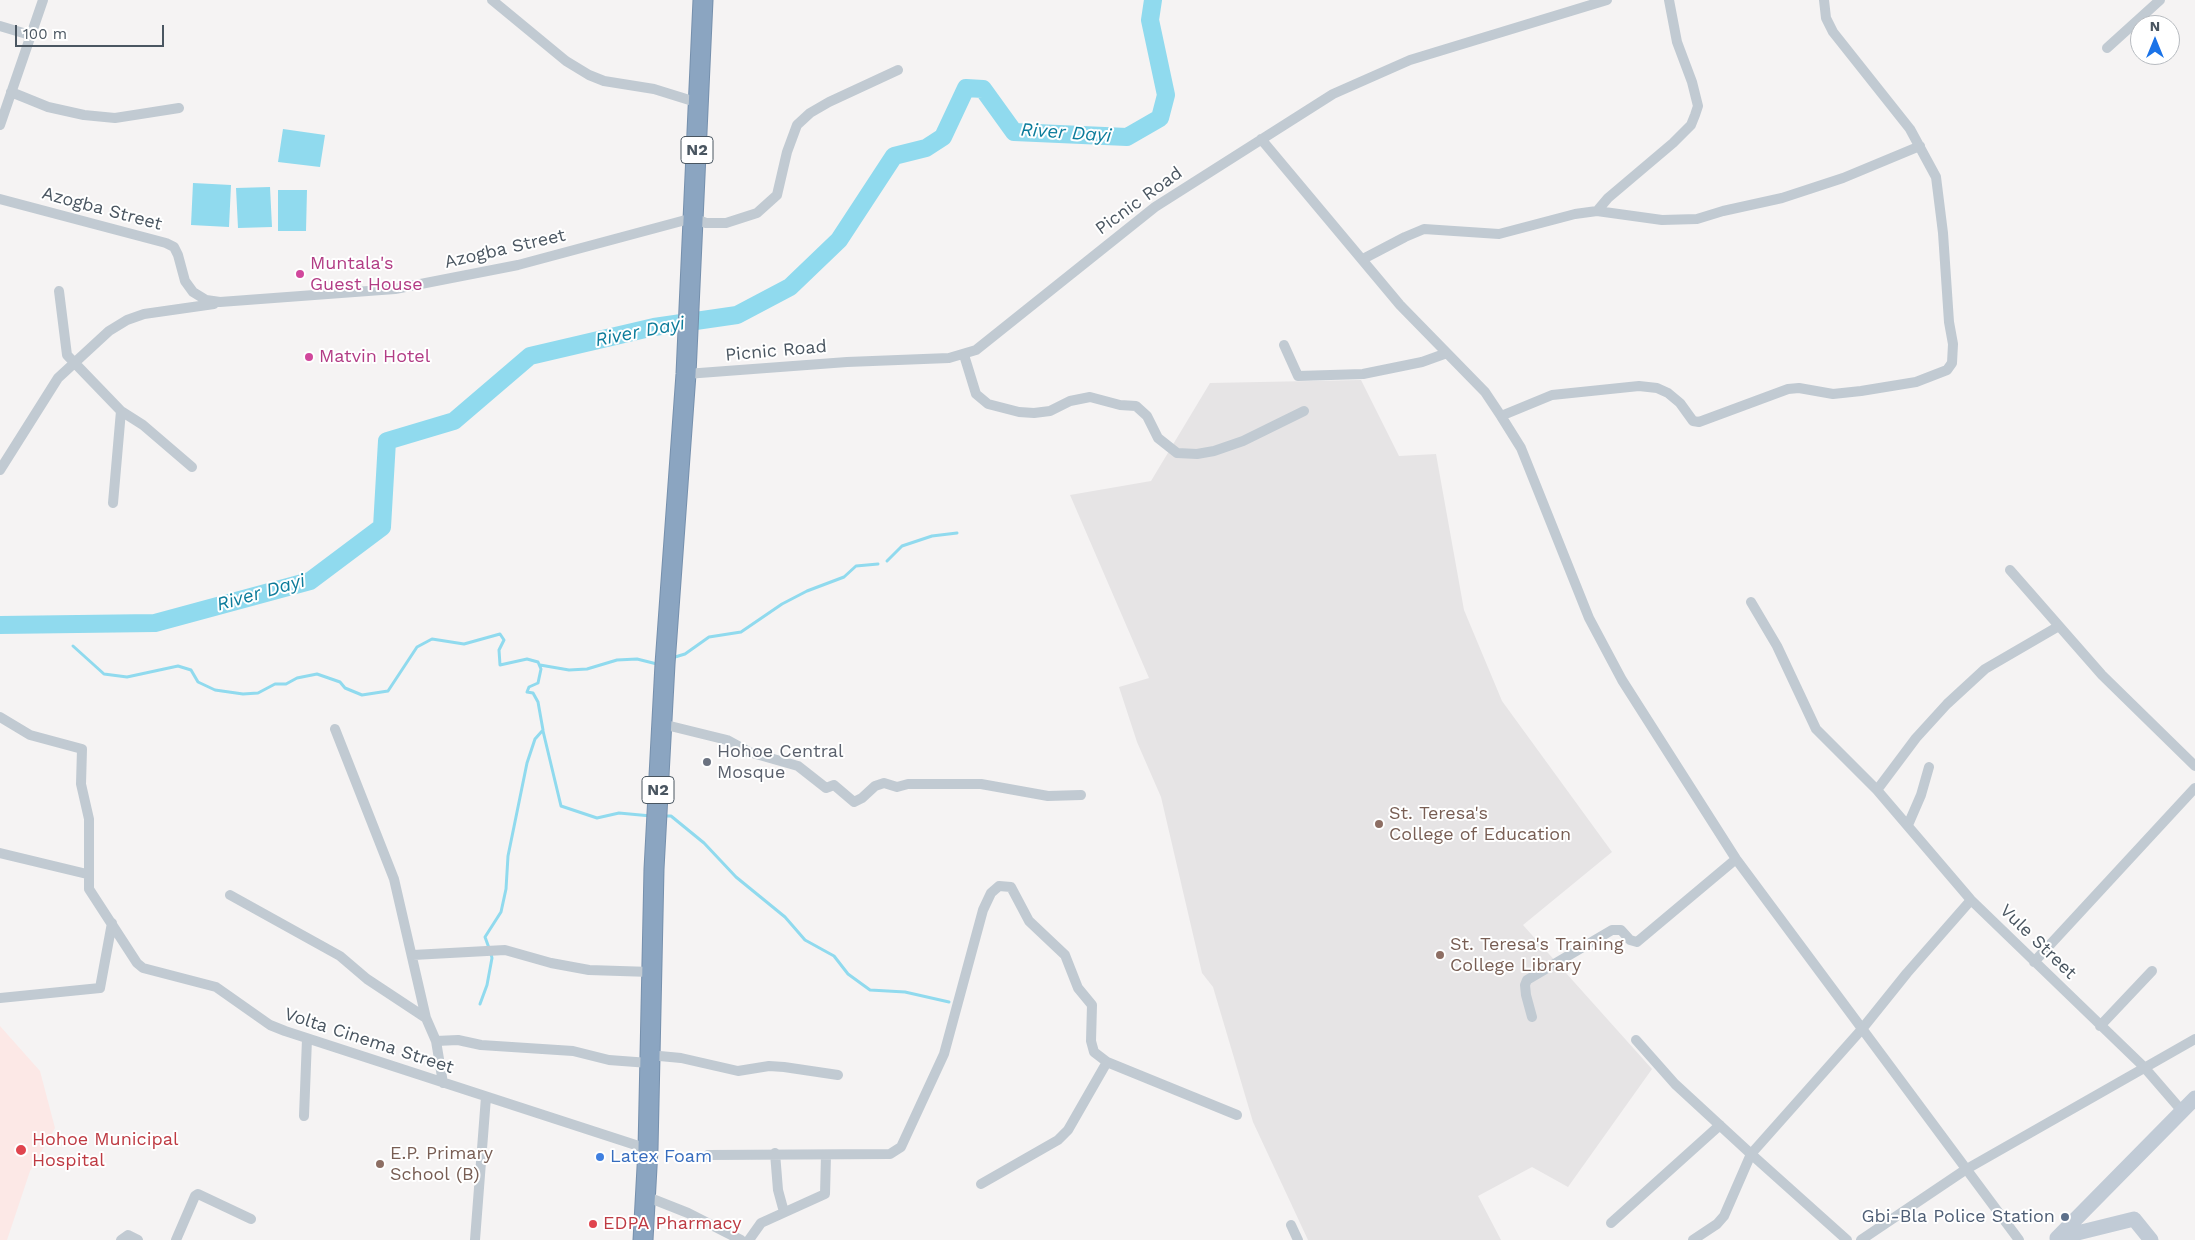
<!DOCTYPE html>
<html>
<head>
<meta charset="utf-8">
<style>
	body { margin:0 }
	#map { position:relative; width:2195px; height:1240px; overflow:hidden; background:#f5f3f3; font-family:"Work Sans",sans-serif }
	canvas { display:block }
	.north { position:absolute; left:2130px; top:15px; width:50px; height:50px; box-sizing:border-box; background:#fff; border:1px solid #b7bbc0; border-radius:50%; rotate:0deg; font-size:14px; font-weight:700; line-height:20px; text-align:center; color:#4a5661 }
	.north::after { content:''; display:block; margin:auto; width:18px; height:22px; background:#1a73e8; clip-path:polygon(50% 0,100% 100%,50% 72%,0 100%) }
	.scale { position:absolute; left:15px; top:25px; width:149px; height:22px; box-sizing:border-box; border:2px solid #4a5661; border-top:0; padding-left:6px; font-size:15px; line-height:18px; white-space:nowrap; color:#4a5661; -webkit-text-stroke:4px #fff; paint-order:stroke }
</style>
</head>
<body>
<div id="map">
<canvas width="2195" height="1240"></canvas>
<div class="north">N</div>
<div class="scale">100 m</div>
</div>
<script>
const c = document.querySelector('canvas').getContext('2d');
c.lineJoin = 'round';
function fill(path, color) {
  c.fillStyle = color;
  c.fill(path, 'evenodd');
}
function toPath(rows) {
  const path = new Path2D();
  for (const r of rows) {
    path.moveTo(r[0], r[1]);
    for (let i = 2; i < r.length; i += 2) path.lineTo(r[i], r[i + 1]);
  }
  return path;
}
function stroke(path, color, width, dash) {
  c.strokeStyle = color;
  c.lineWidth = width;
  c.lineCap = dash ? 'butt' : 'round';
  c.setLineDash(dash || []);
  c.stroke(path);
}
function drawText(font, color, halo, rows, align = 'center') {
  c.font = font + ' "Work Sans",sans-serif';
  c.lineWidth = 4;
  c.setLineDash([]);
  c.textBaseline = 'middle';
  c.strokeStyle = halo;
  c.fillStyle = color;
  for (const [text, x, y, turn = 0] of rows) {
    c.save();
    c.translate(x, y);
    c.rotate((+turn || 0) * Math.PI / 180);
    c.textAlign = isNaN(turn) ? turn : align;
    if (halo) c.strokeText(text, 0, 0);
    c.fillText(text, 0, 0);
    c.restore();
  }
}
fill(toPath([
	[1361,380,1399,456,1436,454,1464,610,1502,701,1612,852,1523,925,1652,1069,1568,1187,1532,1167,1478,1196,1501,1240,1308,1240,1253,1122,1213,987,1202,973,1161,797,1137,742,1119,687,1149,678,1070,495,1151,481,1210,383]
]), '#e6e4e5');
fill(toPath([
	[0,1026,40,1071,55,1128,30,1171,7,1240,0,1240]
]), '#fce8e6');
fill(toPath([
	[283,129,325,135,320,167,278,162],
	[193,183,231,185,229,227,191,225],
	[270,187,272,227,238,228,236,188],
	[278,190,307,190,306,231,278,231]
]), '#90daee');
stroke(toPath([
	[887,561,902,546,932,536,957,533],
	[73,646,104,674,127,677,178,666,191,670,198,682,215,690,243,694,258,693,275,684,286,684,297,678,317,674,340,682,345,688,362,695,388,691,417,647,432,639,464,644,500,634,504,640,499,650,500,665,527,659,538,662,541,669,538,683,529,687,527,692,533,693,538,702,543,730,535,739,527,763,508,856,506,889,501,912,485,937,489,948],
	[675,657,685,654,709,637,741,632,782,604,807,591,844,577,856,566,878,564],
	[540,665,569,670,587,669,617,660,637,659,657,664],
	[543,731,561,806,597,818,619,813,651,816],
	[663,816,671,816,704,843,736,877,785,917,805,940,834,956,848,974,870,990,905,992,949,1002],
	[480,1004,487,985,492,958,491,954]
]), '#90daee', 3);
stroke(toPath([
	[0,625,155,623,310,581,382,527,387,441,454,421,530,356,654,327,737,315,790,287,839,240,894,156,926,148,943,137,966,88,983,89,1014,132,1127,137,1160,118,1166,95,1150,20,1153,0]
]), '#90daee', 18);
const highway = toPath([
	[643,1240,648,1149,654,869,665,664,686,374,703,0]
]);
stroke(highway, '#7690ad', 21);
stroke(toPath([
	[492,0,566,61,589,75,604,81,654,89,699,103],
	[0,26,30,35],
	[2107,48,2160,0],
	[11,92,48,107,84,115,115,118,179,108],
	[0,125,43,0],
	[1261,139,1400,305,1485,392,1501,416,1521,448,1589,618,1622,680,1736,859,2019,1240],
	[0,199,166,243,174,247,178,255,185,281,193,292,206,300,220,302,395,289,518,265,693,218,706,223,726,223,757,213,777,195,787,152,797,125,810,113,829,102,898,70],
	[1597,211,1608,198,1673,143,1691,125,1695,115,1698,106,1692,82,1677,42,1669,0],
	[1363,259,1405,237,1424,229,1499,234,1575,214,1597,211,1662,220,1697,219,1723,211,1782,198,1843,178,1920,146],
	[59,291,67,355,121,411,143,425,192,467],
	[1284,345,1298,376,1363,374,1422,362,1447,353],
	[964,355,976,394,988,404,1019,412,1034,413,1050,411,1070,401,1090,397,1120,405,1136,406,1147,416,1158,438,1177,453,1197,454,1214,451,1243,441,1304,411],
	[686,374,847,362,949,358,976,350,1155,207,1333,94,1410,60,1607,0],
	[1501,416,1552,395,1639,386,1657,388,1668,393,1680,403,1693,421,1699,422,1788,389,1799,388,1833,394,1861,391,1916,382,1947,370,1952,363,1953,344,1949,322,1943,233,1936,177,1910,129,1833,32,1826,18,1824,0],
	[0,470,58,378,109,331,127,320,144,314,214,304],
	[113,503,121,411],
	[2010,570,2102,675,2195,766],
	[1751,602,1777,646,1816,729,1877,790,1971,900,2144,1067,2182,1111],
	[0,717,30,735,82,749,81,784,89,819,89,889,137,963,143,968,216,987,270,1025,285,1031,648,1149],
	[662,724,727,740,749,752,798,766,826,788,834,785,854,802,862,798,875,786,884,783,897,787,908,784,981,784,1048,796,1081,795],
	[335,729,394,879,426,1018],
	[1877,790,1916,738,1947,704,1985,669,2059,626],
	[1908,825,1921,795,1929,767],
	[0,853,87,874],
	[230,895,340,956,367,979,426,1018,436,1041,443,1083],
	[413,955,505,950,551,963,589,970,651,972],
	[2034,962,2195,788],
	[0,998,100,988,112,923],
	[1532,1017,1526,995,1525,985,1527,980,1612,930,1621,930,1630,940,1637,942,1736,859],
	[2100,1026,2152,971],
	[1636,1040,1675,1084,1751,1154,1862,1029,1907,973,1971,900],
	[436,1041,458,1040,481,1045,573,1051,609,1060,649,1063],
	[649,1055,681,1058,738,1071,769,1066,784,1067,838,1075],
	[304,1116,307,1039],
	[775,1153,778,1190,784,1212],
	[708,1155,890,1154,901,1147,944,1054,983,910,991,893,999,886,1011,887,1029,921,1065,955,1078,988,1092,1005,1091,1041,1094,1052,1107,1062,1237,1115],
	[981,1184,1058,1140,1068,1130,1107,1062],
	[645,1196,688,1213,741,1240],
	[1611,1223,1720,1125],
	[1291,1225,1298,1240],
	[121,1240,128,1235,138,1240],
	[176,1240,195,1196,198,1194,251,1219],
	[475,1240,486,1097],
	[749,1240,761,1223,825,1194,826,1155],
	[1693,1240,1717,1224,1724,1216,1751,1154,1847,1240],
	[1861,1240,1965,1170,2195,1039]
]), '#c1cad2', 10);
stroke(toPath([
	[2057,1238,2195,1098],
	[2057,1238,2134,1219,2151,1240]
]), '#c1cbd6', 15);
stroke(highway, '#8ba5c1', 19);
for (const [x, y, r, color] of [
	[300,274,5,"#d1479c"],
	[309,357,5,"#d1479c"],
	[707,762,5,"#6b7280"],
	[1379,824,5,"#8d6e63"],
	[1440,955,5,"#8d6e63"],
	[21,1150,6,"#e0444e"],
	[600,1157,5,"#3f7fe0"],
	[380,1164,5,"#8d6e63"],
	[2065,1217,5,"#5c6f8a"],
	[593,1224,5,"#e0444e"]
]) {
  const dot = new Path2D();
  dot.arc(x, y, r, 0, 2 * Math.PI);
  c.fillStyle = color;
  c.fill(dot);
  stroke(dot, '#fff', 2);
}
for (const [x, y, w] of [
	[697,150,32],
	[658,790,32]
]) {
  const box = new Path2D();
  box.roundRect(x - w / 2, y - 13.5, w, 27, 4);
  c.fillStyle = '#fff';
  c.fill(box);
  stroke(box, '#4a5661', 1);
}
drawText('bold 16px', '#4a5661', null, [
	["N2",697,150],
	["N2",658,790]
]);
drawText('18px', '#4a5661', '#fff', [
	["Picnic Road",1139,201,-36],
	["Azogba Street",102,209,15],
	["Azogba Street",505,249,-13],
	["Picnic Road",776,351,-5],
	["Vule Street",2038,942,44],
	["Volta Cinema Street",369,1041,18]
]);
drawText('18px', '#b23c85', '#fff', [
	["Muntala's",310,264],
	["Guest House",310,285],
	["Matvin Hotel",319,357]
], 'left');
drawText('18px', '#5b616d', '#fff', [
	["Hohoe Central",717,752],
	["Mosque",717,773]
], 'left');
drawText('18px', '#785e54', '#fff', [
	["St. Teresa's",1389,814],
	["College of Education",1389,835],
	["St. Teresa's Training",1450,945],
	["College Library",1450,966],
	["E.P. Primary",390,1154],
	["School (B)",390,1175]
], 'left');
drawText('18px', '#be3a42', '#fff', [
	["Hohoe Municipal",32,1140],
	["Hospital",32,1161],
	["EDPA Pharmacy",603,1224]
], 'left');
drawText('18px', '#366cbe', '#fff', [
	["Latex Foam",610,1157]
], 'left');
drawText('18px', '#4e5e75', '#fff', [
	["Gbi-Bla Police Station",2055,1217]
], 'right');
drawText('italic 19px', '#0c7c9b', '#fff', [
	["River Dayi",1066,133,4],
	["River Dayi",640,332,-11],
	["River Dayi",261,593,-16]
]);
</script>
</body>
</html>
